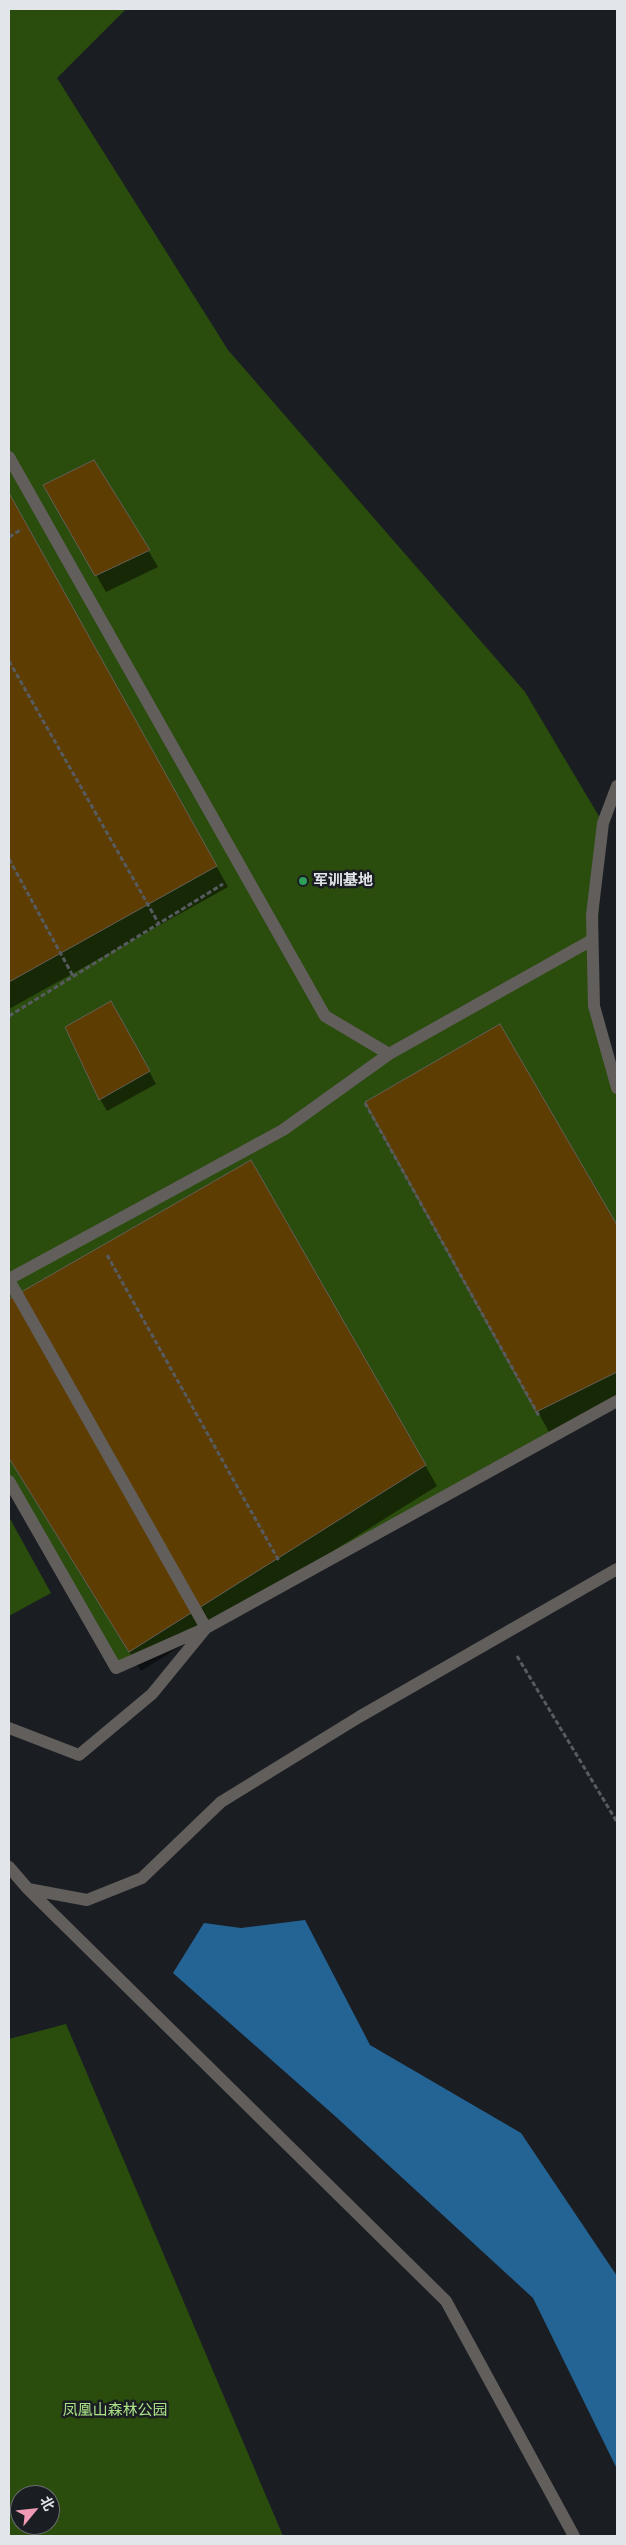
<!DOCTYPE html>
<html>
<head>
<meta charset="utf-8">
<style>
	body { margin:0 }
	#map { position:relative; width:626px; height:2545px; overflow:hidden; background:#1a1e23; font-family:"DejaVu Sans","Noto Sans SC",sans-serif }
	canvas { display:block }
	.frame { position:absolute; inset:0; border:10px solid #e2e5e9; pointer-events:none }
	.north { position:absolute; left:10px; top:2485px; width:50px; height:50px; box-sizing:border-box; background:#1a1e23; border:1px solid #6a6e72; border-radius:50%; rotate:62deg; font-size:14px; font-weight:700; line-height:20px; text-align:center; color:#e2e5e9 }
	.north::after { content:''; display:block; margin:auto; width:18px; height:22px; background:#f09ab6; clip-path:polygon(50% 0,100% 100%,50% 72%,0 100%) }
</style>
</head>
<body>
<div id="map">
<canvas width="626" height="2545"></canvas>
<div class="frame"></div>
<div class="north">北</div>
</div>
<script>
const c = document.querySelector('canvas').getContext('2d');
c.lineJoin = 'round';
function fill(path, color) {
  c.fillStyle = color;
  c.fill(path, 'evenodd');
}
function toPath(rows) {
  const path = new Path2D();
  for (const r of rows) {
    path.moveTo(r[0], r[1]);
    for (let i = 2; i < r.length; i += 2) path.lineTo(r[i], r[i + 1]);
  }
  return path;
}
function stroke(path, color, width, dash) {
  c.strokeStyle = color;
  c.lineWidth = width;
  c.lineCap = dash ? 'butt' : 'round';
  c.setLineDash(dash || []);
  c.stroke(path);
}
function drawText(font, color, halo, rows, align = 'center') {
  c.font = font + ' "DejaVu Sans","Noto Sans SC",sans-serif';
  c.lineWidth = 5;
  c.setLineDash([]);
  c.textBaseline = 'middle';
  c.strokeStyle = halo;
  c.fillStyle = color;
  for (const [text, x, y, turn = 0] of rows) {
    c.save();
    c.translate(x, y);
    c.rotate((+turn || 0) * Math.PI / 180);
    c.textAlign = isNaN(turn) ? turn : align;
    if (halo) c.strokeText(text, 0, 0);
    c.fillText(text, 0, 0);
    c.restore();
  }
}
fill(toPath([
	[9,9,126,9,57,78,228,350,525,692,603,823,594,1006,617,1086,617,1401,290,1581,116,1668,9,1481],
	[9,1517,51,1593,9,1616],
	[66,2024,283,2536,9,2536,9,2039],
	[20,2495,50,2495,50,2525,20,2525]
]), '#2a4c0c');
fill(toPath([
	[305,1920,370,2045,521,2133,617,2276,617,2469,533,2298,335,2116,173,1973,204,1923,241,1928]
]), '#246495');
fill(toPath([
	[45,486,148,550,158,567,106,592],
	[9,495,228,887,9,1009],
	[111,1002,156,1084,107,1111,100,1099],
	[499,1026,617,1227,617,1398,549,1432,366,1102],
	[251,1162,437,1486,141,1671,9,1457,9,1301]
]), '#0007');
const building = toPath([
	[94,460,150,550,95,576,43,485,94,460],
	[9,493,217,866,9,982,9,493],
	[111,1001,150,1071,99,1100,65,1027,111,1001],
	[500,1024,617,1225,617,1372,536,1412,365,1102,500,1024],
	[251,1160,426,1465,129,1652,9,1458,9,1299,251,1160]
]);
fill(building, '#5d3d02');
stroke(building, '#645f58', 1);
stroke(toPath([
	[9,537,22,529],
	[9,661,159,924],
	[9,859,73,976],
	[9,1016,223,884],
	[365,1103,539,1416],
	[107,1255,279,1561],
	[517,1656,617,1822]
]), '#575b5f', 3, [5, 2.5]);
stroke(toPath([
	[9,457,325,1016,389,1054,592,940],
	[617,786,603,823,592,915,594,1006,617,1088],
	[9,1279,283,1130,389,1054],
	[9,1280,206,1628,152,1694,79,1755,9,1728],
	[9,1481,116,1668,206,1628,617,1401],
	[9,1867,28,1889,87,1900,142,1878,221,1802,359,1717,617,1569],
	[28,1889,446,2301,574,2536]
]), '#615e5b', 12);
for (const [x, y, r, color] of [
	[303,881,5,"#2e9e5b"]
]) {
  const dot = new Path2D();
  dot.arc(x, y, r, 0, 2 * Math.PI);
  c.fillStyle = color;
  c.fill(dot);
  stroke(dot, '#1a1e23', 2);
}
drawText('bold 15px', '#e2e5e9', '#1a1e23', [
	["军训基地",313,881]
], 'left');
drawText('15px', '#aae187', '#1a1e23', [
	["凤凰山森林公园",115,2411]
]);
</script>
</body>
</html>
